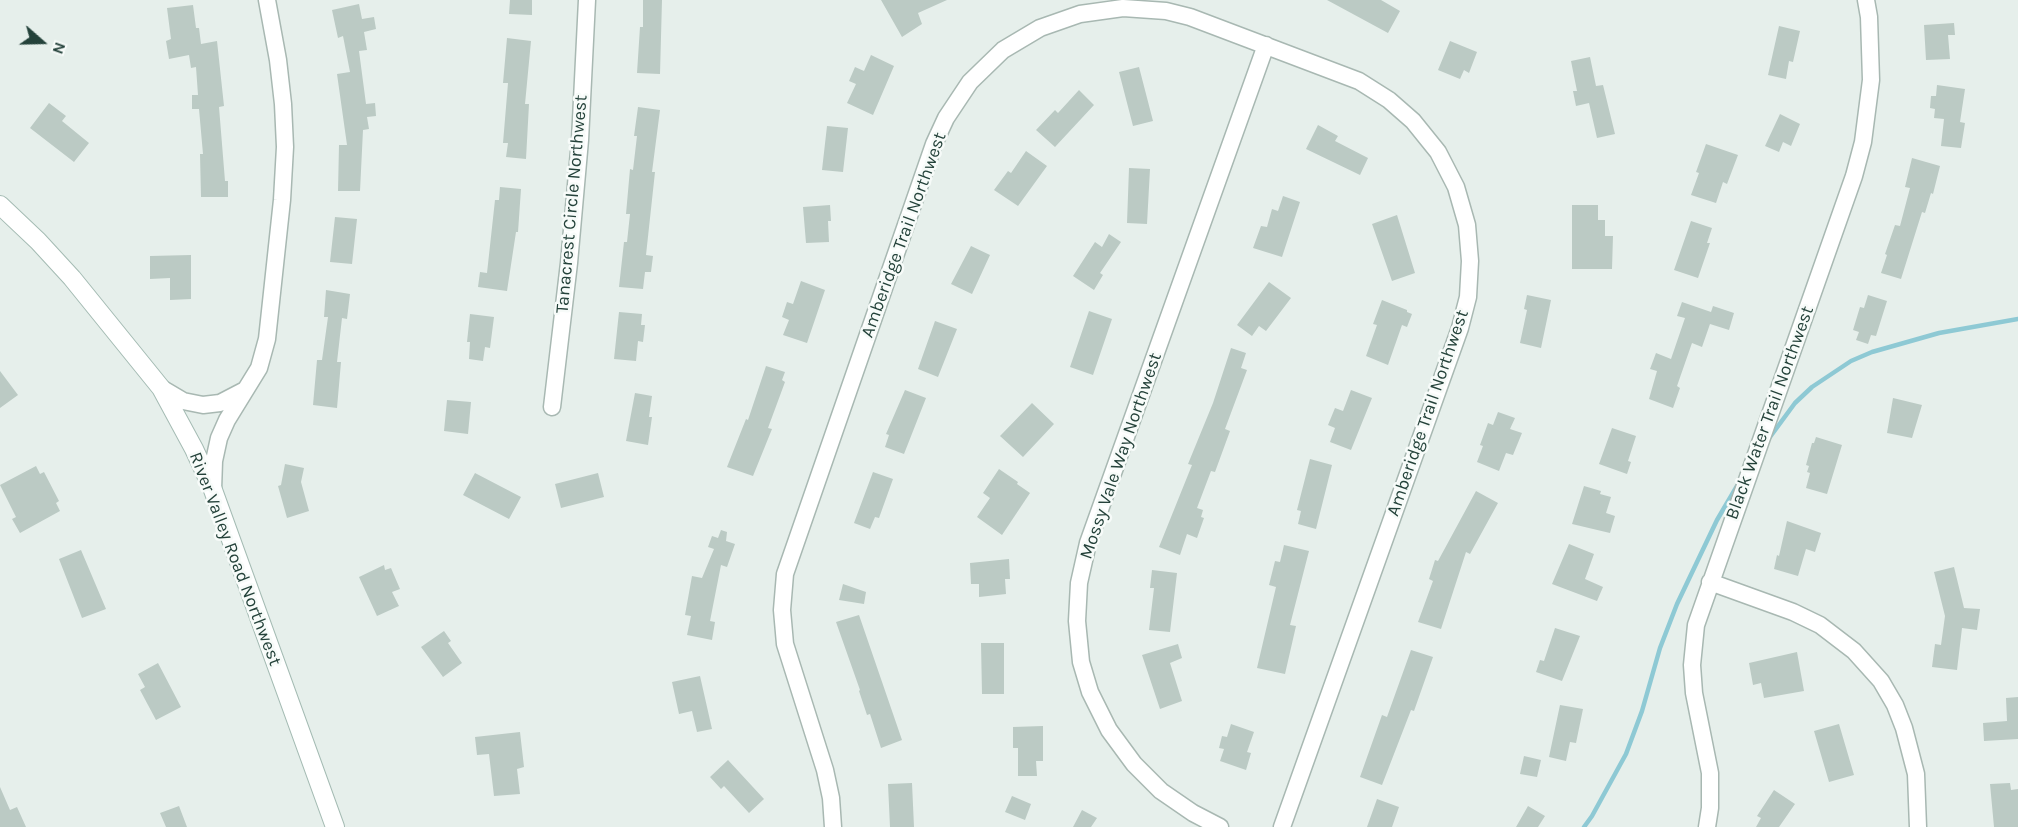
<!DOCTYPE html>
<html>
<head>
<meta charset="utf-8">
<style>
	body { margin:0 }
	#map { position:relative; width:2018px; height:827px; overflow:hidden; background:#e6efeb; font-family:Karla,sans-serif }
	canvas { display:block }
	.north { position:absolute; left:12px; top:12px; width:60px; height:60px; -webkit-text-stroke:4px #f7fbf9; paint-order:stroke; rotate:110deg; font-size:16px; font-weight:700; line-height:24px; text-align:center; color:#24423a }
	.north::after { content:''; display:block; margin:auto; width:21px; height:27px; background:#24423a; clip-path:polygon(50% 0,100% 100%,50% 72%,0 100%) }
</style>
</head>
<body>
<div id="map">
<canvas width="2018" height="827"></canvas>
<div class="north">N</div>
</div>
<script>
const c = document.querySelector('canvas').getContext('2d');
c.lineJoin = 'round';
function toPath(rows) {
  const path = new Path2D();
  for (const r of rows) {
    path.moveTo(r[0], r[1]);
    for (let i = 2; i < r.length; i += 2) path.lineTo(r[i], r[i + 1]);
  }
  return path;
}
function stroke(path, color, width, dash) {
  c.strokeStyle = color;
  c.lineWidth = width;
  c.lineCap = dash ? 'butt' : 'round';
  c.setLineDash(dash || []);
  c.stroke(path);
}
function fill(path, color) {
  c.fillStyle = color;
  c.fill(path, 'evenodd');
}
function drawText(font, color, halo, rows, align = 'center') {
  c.font = font + ' Karla,sans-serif';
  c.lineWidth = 5;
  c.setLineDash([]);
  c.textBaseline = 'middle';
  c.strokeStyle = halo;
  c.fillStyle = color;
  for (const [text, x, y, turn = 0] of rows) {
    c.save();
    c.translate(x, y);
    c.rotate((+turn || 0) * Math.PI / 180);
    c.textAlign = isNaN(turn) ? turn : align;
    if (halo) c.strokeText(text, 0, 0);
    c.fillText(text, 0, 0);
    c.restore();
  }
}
stroke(toPath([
	[1770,437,1795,403,1812,387,1851,361,1872,352,1939,333,2018,319],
	[1584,827,1592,816,1626,754,1642,711,1660,648,1677,604,1717,520,1737,486]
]), '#8ec9d4', 4.5);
fill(toPath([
	[510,0,532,0,532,15,509,14],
	[643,0,662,0,660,74,637,73,640,27,643,27],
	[881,0,947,0,918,13,922,24,902,37],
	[1327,0,1381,0,1400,11,1388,33],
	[359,4,362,19,374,17,376,29,364,32,367,50,359,51,366,104,375,103,376,116,367,117,369,129,363,130,360,191,338,191,339,145,347,145,337,74,350,72,343,36,338,38,332,10],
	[193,5,196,28,199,28,201,44,217,41,224,106,219,107,225,181,228,181,228,197,201,197,200,154,203,154,199,109,192,109,192,95,198,95,196,67,191,68,189,55,169,59,166,41,171,39,167,8],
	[1954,23,1955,35,1948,35,1950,59,1926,60,1924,25],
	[1779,26,1800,31,1793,62,1789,61,1786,79,1768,75],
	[507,38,531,41,525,104,529,104,526,159,506,157,508,143,503,143,508,83,503,83],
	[1450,41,1477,52,1469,73,1464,70,1460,79,1438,70],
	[871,55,894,66,873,115,847,103,856,84,849,81,855,67,864,71],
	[1590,57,1596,86,1603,85,1615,134,1597,138,1589,103,1576,106,1573,91,1577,91,1571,61],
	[1139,67,1153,121,1133,126,1119,72],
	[1937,85,1965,89,1960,122,1965,123,1961,148,1941,146,1944,119,1934,118,1935,109,1930,108,1931,96,1936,96],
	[1079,90,1094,105,1055,147,1036,130,1055,110,1058,113],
	[49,103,66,116,62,121,89,143,74,162,30,128],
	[638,107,660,110,652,172,655,172,646,255,653,256,651,272,645,272,643,289,619,287,624,242,627,242,630,214,626,214,630,169,633,170,637,136,634,136],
	[1780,114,1800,124,1791,146,1783,142,1779,152,1765,146],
	[1318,125,1338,136,1335,141,1368,158,1360,175,1306,149],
	[827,126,848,128,843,172,822,170],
	[1706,144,1738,155,1727,184,1723,182,1716,203,1691,195,1699,173,1696,172],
	[1026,151,1047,166,1018,206,994,190,1008,171,1011,173],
	[1912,158,1940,166,1933,194,1931,193,1925,213,1922,212,1901,279,1881,273,1887,255,1885,254,1895,225,1900,226,1910,188,1905,187],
	[1129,168,1150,169,1147,224,1127,223],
	[500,187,521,189,518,232,516,232,507,291,478,287,480,272,487,273,495,200,499,200],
	[1283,196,1300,202,1282,257,1253,248,1261,226,1267,227,1272,209,1278,211],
	[830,205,831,221,828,221,829,242,806,243,803,207],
	[1572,205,1598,205,1598,220,1605,220,1605,236,1613,236,1612,269,1572,269],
	[1397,215,1415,273,1392,281,1372,224],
	[335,217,357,219,352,264,330,262],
	[1691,221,1712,228,1707,243,1710,243,1698,278,1674,270],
	[1109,234,1121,242,1100,273,1103,275,1094,290,1073,276,1095,242,1102,247],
	[971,246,990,255,972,294,951,284],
	[191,255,191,299,170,300,170,278,150,279,150,256],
	[801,281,825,290,807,343,783,335,789,320,782,317,787,302,793,304],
	[1269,282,1291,298,1266,331,1259,326,1252,336,1237,325],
	[326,290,350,294,347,319,342,318,337,362,341,362,337,408,313,405,317,360,322,360,328,317,324,317],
	[1527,295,1551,300,1541,348,1520,343,1527,310,1524,309],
	[1868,295,1887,301,1876,336,1871,335,1868,344,1856,340,1859,332,1853,330,1860,307,1864,308],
	[1382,300,1407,310,1407,312,1412,314,1407,327,1402,325,1388,365,1366,356,1377,325,1373,324],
	[1682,302,1711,312,1713,306,1734,313,1729,330,1710,324,1702,347,1692,343,1677,386,1680,388,1673,408,1649,399,1657,371,1650,369,1656,353,1671,359,1685,318,1677,316],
	[1089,311,1112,319,1093,375,1070,367],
	[619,312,642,314,641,325,645,325,643,342,638,341,636,361,614,359],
	[470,314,494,317,490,348,485,347,483,361,469,359,470,342,467,342],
	[935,321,957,329,938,377,918,369],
	[1231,348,1246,353,1241,368,1247,370,1225,429,1230,431,1215,472,1211,471,1197,508,1203,510,1201,517,1204,518,1197,538,1187,534,1180,555,1159,547,1192,465,1188,464,1213,403],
	[766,366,785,372,782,380,785,382,768,428,772,429,753,476,727,467,746,419,748,420],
	[0,371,18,395,0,408],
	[905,390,926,398,904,454,885,447,889,435,886,434],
	[1351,390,1372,398,1351,450,1330,442,1335,428,1328,425,1335,408,1343,411],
	[635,393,652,396,649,417,652,417,648,445,626,441],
	[1893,398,1922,405,1912,438,1887,433],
	[447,400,471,402,468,434,444,431],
	[1032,403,1054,424,1023,457,1000,436],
	[1498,412,1515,418,1510,429,1522,433,1513,455,1506,453,1499,471,1477,462,1483,446,1480,445,1488,423,1493,425],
	[1612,428,1636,436,1628,461,1631,462,1627,474,1599,464],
	[1816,437,1842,445,1827,494,1806,488,1810,473,1807,472,1809,466,1806,465,1812,443,1814,443],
	[1310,459,1332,465,1316,529,1298,524,1301,511,1297,510],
	[285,464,304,468,301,482,309,511,287,518,278,486,281,485],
	[36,466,40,474,44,472,59,501,56,503,60,511,20,533,12,519,16,517,0,485],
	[999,469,1018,482,1017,484,1030,493,1002,535,977,517,990,498,983,493],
	[873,472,893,479,879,518,875,517,870,529,854,523],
	[475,473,521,497,509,519,463,495],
	[598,473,604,497,561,508,555,484],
	[1584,486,1601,491,1600,494,1611,497,1606,513,1615,516,1610,533,1572,524],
	[1476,491,1498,503,1470,554,1466,552,1441,629,1418,622,1433,581,1429,579,1435,560,1438,561],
	[1787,521,1821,533,1815,552,1806,549,1798,576,1774,569,1777,555,1779,556],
	[721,530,727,532,726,541,735,544,727,567,721,565,710,621,715,622,712,640,687,635,691,616,685,615,692,576,702,578,714,549,708,547,712,536,718,538],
	[1569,544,1594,554,1585,579,1603,587,1597,601,1552,584],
	[1284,545,1309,551,1290,625,1296,626,1285,674,1257,668,1276,587,1269,585,1275,561,1280,562],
	[81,550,106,609,82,618,59,559],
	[1009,559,1010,579,1005,579,1006,594,979,597,979,584,971,584,970,563],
	[384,565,385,570,391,568,400,589,392,592,399,606,377,616,359,577],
	[1954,567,1964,608,1980,609,1977,630,1962,628,1957,670,1932,667,1935,644,1941,645,1945,616,1934,572],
	[1152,570,1177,573,1170,632,1149,630,1154,588,1150,588],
	[843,584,866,592,864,604,839,600],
	[859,615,902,740,881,748,870,714,867,715,859,691,860,690,836,622],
	[1555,628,1580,636,1562,681,1536,672,1540,660,1544,661],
	[444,631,451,641,448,643,462,663,443,677,421,647],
	[981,643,1004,643,1004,694,982,694],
	[1178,644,1182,658,1170,663,1182,701,1160,709,1142,655],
	[1411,650,1433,657,1414,711,1411,710,1382,785,1360,777,1382,715,1387,717],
	[1797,652,1804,691,1764,698,1761,683,1753,685,1749,663],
	[158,663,181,707,156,720,140,690,145,687,138,674],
	[700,676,712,729,697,732,692,711,679,714,672,682],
	[2018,697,2018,739,1984,741,1983,723,2007,721,2006,698],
	[1560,705,1583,709,1576,743,1570,742,1566,761,1549,757],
	[1231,724,1254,732,1247,752,1251,753,1246,770,1220,761,1224,749,1219,748,1222,736,1227,737],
	[1839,724,1854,775,1829,782,1814,731],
	[1043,726,1043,761,1036,761,1037,776,1018,776,1018,748,1013,748,1013,727],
	[520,732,524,767,517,769,520,794,494,796,489,754,477,755,475,737],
	[1524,756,1541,760,1537,777,1520,774],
	[728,760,764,799,749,813,724,786,721,789,710,777],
	[912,783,914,827,890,827,888,784],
	[2010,783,2011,790,2018,789,2018,827,1994,827,1990,784],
	[0,787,10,810,17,807,26,827,0,827],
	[1774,790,1795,804,1779,827,1756,827,1761,818,1757,816],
	[1012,796,1031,804,1025,820,1005,812],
	[1377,799,1399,807,1392,827,1367,827],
	[179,806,187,827,166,827,160,813],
	[1528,806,1545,816,1538,827,1516,827],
	[1082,810,1097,818,1091,827,1073,827]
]), '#bbcac4');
const street = toPath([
	[161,388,183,401,203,405,220,403,245,390],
	[552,407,569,263,580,140,587,0],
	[213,490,214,461,219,438,227,420,259,368,267,339,282,200,285,147,283,104,278,60,267,0],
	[1710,582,1793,612,1820,625,1854,651,1881,681,1895,705,1904,728,1916,774,1918,827],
	[833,827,831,798,825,770,785,644,782,610,785,574,934,144,946,118,970,82,1003,50,1040,28,1080,14,1123,8,1166,11,1190,17,1359,81,1389,100,1413,121,1438,152,1456,187,1467,225,1470,261,1468,297,1460,328,1282,827],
	[1220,827,1193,813,1161,791,1134,764,1109,730,1090,692,1081,662,1077,621,1079,583,1088,543,1266,45],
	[1707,827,1710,808,1710,773,1694,693,1692,665,1696,625,1854,176,1863,142,1871,80,1869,17,1866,0]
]);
const secondary = toPath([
	[0,205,38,241,72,278,161,388,194,449,213,490,335,827]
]);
stroke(street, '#a8b8b2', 19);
stroke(secondary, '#a4bbb3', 20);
stroke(street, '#fff', 16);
stroke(secondary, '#fff', 18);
drawText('18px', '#24423a', '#f7fbf9', [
	["Tanacrest Circle Northwest",572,204,-85],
	["Amberidge Trail Northwest",904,235,-70],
	["Amberidge Trail Northwest",1428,413,-71],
	["Black Water Trail Northwest",1770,413,-70],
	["Mossy Vale Way Northwest",1121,456,-71],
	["River Valley Road Northwest",235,559,69]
]);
</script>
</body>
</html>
